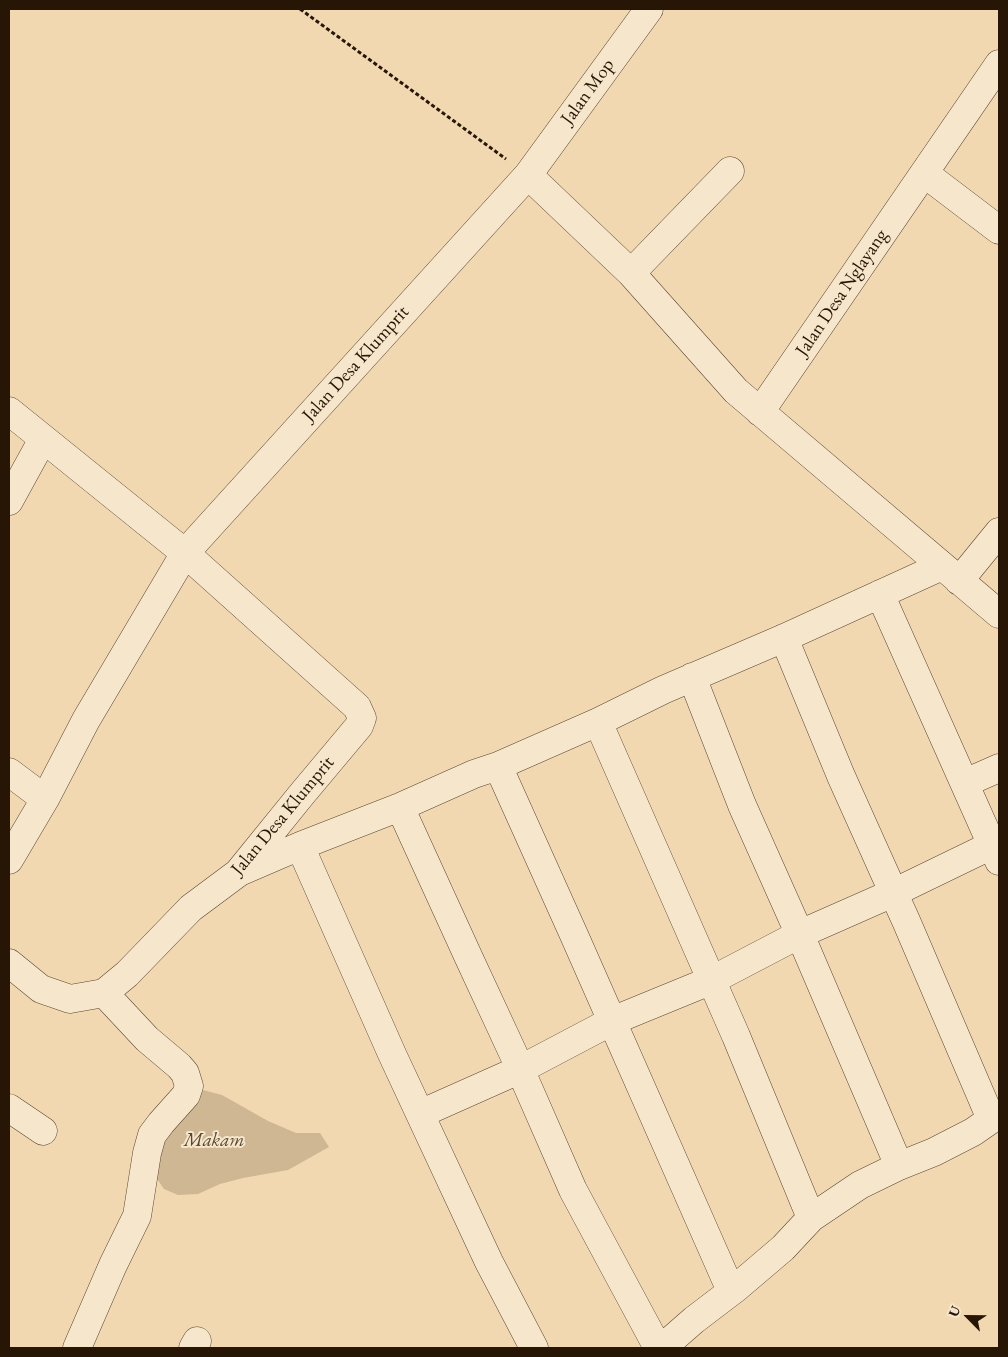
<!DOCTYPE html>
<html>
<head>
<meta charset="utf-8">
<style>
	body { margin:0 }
	#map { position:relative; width:1008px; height:1357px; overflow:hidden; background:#f1d8b1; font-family:"EB Garamond",serif }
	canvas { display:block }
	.frame { position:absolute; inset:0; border:10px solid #271605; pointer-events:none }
	.north { position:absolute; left:943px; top:1292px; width:50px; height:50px; -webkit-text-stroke:4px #f6e6cc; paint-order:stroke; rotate:293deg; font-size:14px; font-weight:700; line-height:20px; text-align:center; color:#271605 }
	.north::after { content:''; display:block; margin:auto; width:18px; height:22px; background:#271605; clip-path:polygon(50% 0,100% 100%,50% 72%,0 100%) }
</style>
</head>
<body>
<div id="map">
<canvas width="1008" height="1357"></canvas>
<div class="frame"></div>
<div class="north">U</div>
</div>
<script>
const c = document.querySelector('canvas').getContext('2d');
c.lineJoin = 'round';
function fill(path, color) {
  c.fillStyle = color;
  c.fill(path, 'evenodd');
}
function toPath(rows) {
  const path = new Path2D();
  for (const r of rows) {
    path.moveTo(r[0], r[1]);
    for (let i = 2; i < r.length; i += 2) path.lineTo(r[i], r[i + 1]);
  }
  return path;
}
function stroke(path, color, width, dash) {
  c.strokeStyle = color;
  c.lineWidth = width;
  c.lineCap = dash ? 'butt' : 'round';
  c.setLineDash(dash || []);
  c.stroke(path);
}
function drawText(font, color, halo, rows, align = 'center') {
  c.font = font + ' "EB Garamond",serif';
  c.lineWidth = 4;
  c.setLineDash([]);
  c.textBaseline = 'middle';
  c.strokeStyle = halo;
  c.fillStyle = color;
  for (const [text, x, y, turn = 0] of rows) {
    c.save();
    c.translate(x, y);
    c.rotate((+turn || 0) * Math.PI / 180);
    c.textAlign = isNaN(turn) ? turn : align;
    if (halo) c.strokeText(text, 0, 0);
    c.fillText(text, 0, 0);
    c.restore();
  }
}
fill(toPath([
	[203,1090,222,1095,268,1121,296,1133,320,1133,329,1147,288,1170,243,1178,220,1184,198,1194,178,1195,164,1189,155,1176,155,1146]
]), '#cfb794');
const street = toPath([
	[924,173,999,230],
	[528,175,631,273,736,391,999,614],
	[631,273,730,171],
	[9,411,185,553,357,707,362,718,359,726,302,794,238,873,191,908,127,974,104,993],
	[760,412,999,64],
	[9,501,43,439],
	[959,581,999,532],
	[880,594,999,861],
	[784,638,841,776,907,923,991,1119],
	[692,677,742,805,804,944,899,1166],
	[598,722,736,1036,811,1218],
	[498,766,574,935,731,1291],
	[9,772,45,799],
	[965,783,999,768],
	[400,807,468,956,513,1053,573,1190,658,1348],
	[300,846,392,1054,489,1262,534,1348],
	[9,860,45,799,86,720,185,553,528,175,649,9],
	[242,871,300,846,400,807,474,774,498,766,598,722,663,690,784,638,942,566],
	[9,963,41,989,70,999,104,993],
	[9,1108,43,1131],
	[420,1114,521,1069,612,1021,712,980,800,934,893,893,992,845],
	[77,1348,113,1265,137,1216,147,1153,152,1135,161,1123,186,1095,189,1086,185,1073,179,1066,147,1039,104,993],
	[193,1348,197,1341],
	[662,1348,694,1320,736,1288,783,1248,811,1218,860,1185,899,1166,934,1152,973,1132,999,1114]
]);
stroke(street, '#5a4630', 29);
stroke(toPath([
	[300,9,506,159]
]), '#271605', 3, [4, 2.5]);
stroke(street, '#f6e6cc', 28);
drawText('19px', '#271605', '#f6e6cc', [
	["Jalan Mop",588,92,-54],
	["Jalan Desa Nglayang",842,293,-56],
	["Jalan Desa Klumprit",356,364,-48],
	["Jalan Desa Klumprit",283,816,-50]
]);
drawText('italic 19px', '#594630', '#f6e6cc', [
	["Makam",214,1141]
]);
</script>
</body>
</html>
